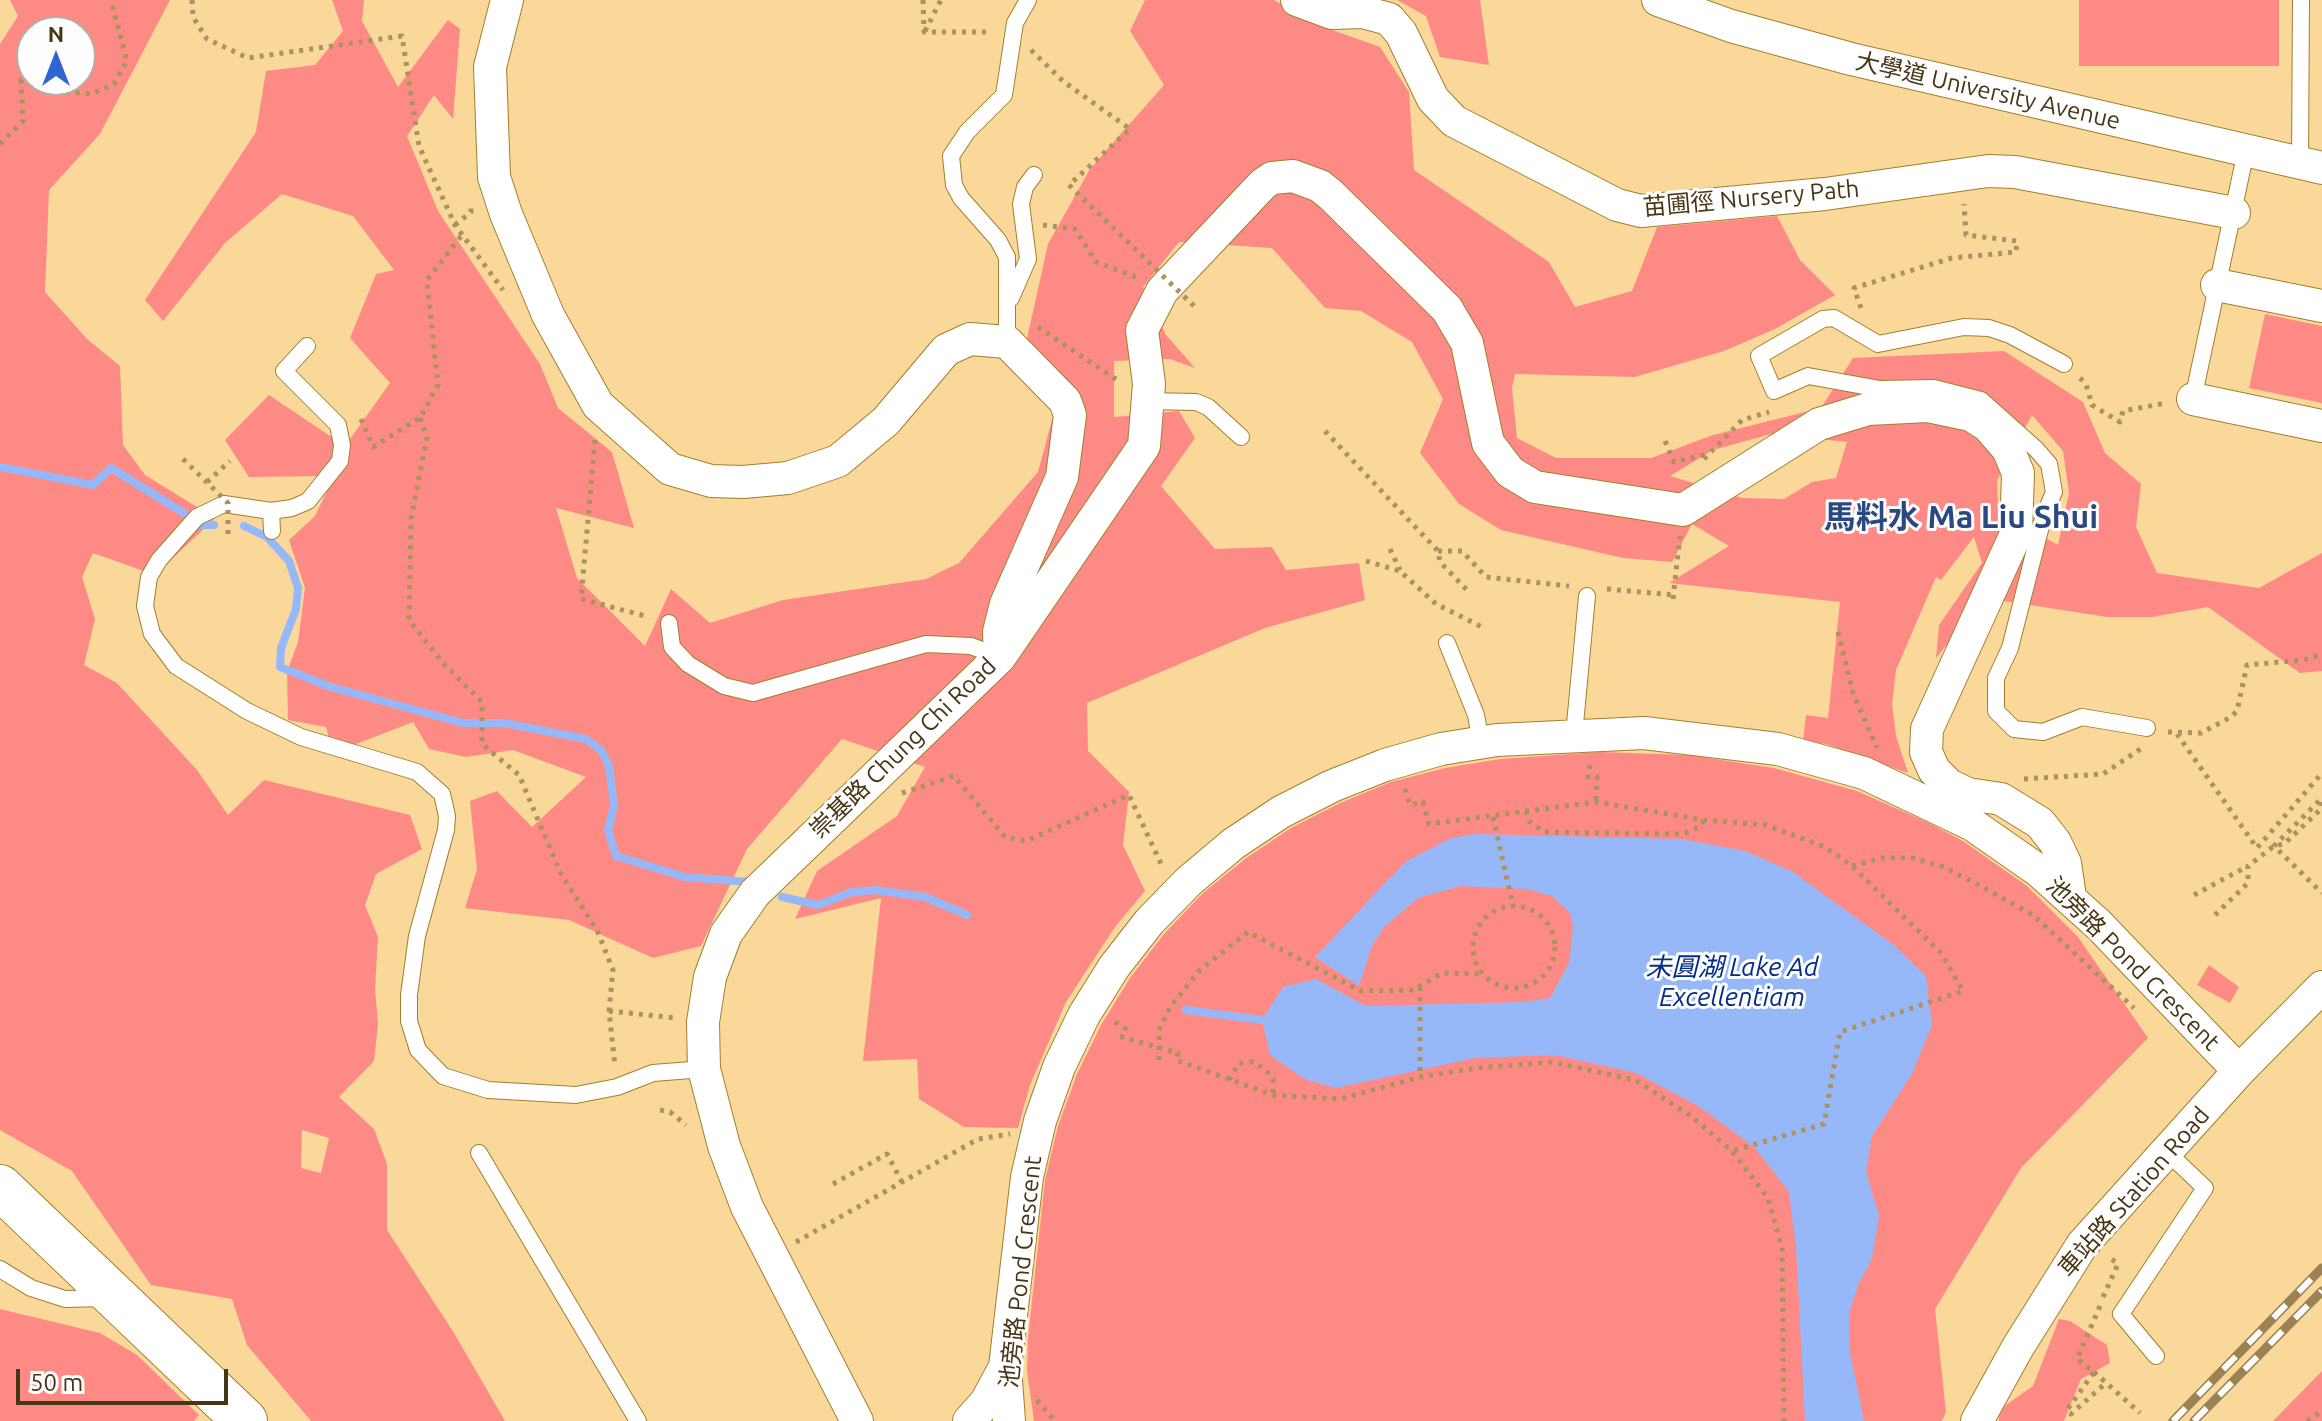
<!DOCTYPE html>
<html>
<head>
<meta charset="utf-8">
<style>
	body { margin:0 }
	#map { position:relative; width:2322px; height:1421px; overflow:hidden; background:#f9d89a; font-family:Ubuntu,sans-serif }
	canvas { display:block }
	.north { position:absolute; left:16px; top:16px; width:80px; height:80px; box-sizing:border-box; background:#fefefe; border:2px solid #b5aea1; border-radius:50%; rotate:0deg; font-size:22px; font-weight:700; line-height:32px; text-align:center; color:#473615 }
	.north::after { content:''; display:block; margin:auto; width:28px; height:36px; background:#3063d2; clip-path:polygon(50% 0,100% 100%,50% 72%,0 100%) }
	.scale { position:absolute; left:16px; top:1369px; width:212px; height:36px; box-sizing:border-box; border:4px solid #473615; border-top:0; padding-left:10px; font-size:24px; line-height:28px; white-space:nowrap; color:#473615; -webkit-text-stroke:6px #fefefe; paint-order:stroke }
</style>
</head>
<body>
<div id="map">
<canvas width="2322" height="1421"></canvas>
<div class="north">N</div>
<div class="scale">50 m</div>
</div>
<script>
const c = document.querySelector('canvas').getContext('2d');
c.lineJoin = 'round';
function fill(path, color) {
  c.fillStyle = color;
  c.fill(path, 'evenodd');
}
function toPath(rows) {
  const path = new Path2D();
  for (const r of rows) {
    if (r.length === 3) {
      path.moveTo(r[0] + r[2], r[1]);
      path.arc(r[0], r[1], r[2], 0, 2 * Math.PI);
      continue;
    }
    path.moveTo(r[0], r[1]);
    for (let i = 2; i < r.length; i += 2) path.lineTo(r[i], r[i + 1]);
  }
  return path;
}
function stroke(path, color, width, dash) {
  c.strokeStyle = color;
  c.lineWidth = width;
  c.lineCap = dash ? 'butt' : 'round';
  c.setLineDash(dash || []);
  c.stroke(path);
}
function drawText(font, color, halo, rows, align = 'center') {
  c.font = font + ' Ubuntu,"Noto Sans TC",sans-serif';
  c.lineWidth = 6;
  c.setLineDash([]);
  c.textBaseline = 'middle';
  c.strokeStyle = halo;
  c.fillStyle = color;
  for (const [text, x, y, turn = 0] of rows) {
    c.save();
    c.translate(x, y);
    c.rotate((+turn || 0) * Math.PI / 180);
    c.textAlign = isNaN(turn) ? turn : align;
    if (halo) c.strokeText(text, 0, 0);
    c.fillText(text, 0, 0);
    c.restore();
  }
}
fill(toPath([
	[10,0,170,0,100,134,49,190,45,292,87,339,120,366,123,445,145,475,215,518,155,575,93,553,82,577,95,619,84,665,117,683,197,770,228,815,264,780,410,815,422,849,376,874,365,905,378,937,375,989,378,1024,374,1061,339,1097,374,1129,387,1164,387,1230,454,1333,505,1421,311,1421,247,1345,232,1299,151,1285,72,1171,0,1130,0,44,18,16],
	[32,32,80,32,80,80,32,80],
	[302,1130,329,1138,321,1173,301,1168],
	[332,0,364,0,362,21,398,87,448,20,460,29,453,119,434,95,407,136,438,211,540,364,558,408,612,452,634,528,556,508,577,578,645,646,671,589,710,623,783,600,926,579,959,563,1038,472,1055,409,1026,343,1048,244,1090,169,1164,85,1130,31,1145,0,1274,0,1310,22,1380,47,1409,92,1414,170,1549,262,1575,307,1632,291,1657,227,1777,216,1800,260,1835,295,1775,329,1724,351,1635,377,1515,374,1512,388,1517,438,1556,458,1651,458,1713,435,1821,408,1853,358,2004,351,2083,402,2105,453,2141,484,2136,527,2157,573,2259,588,2322,553,2322,671,2300,673,2208,607,2152,617,2107,617,1985,598,1936,658,1939,625,1982,563,1974,537,1941,580,1936,577,1896,670,1892,704,1896,736,1908,773,1826,744,1803,741,1806,715,1828,718,1840,602,1669,583,1729,546,1692,524,1672,562,1623,558,1501,530,1459,504,1420,453,1443,399,1412,342,1361,311,1325,308,1272,248,1179,242,1143,287,1166,335,1195,368,1170,359,1114,361,1114,417,1179,411,1195,438,1161,486,1215,549,1272,547,1286,570,1359,563,1365,600,1265,628,1087,703,1088,751,1129,792,1123,845,1145,891,1115,927,1066,1002,1030,1085,1018,1128,964,1127,919,1099,917,1059,863,1061,881,898,795,919,817,871,897,816,925,767,842,739,747,849,701,946,653,958,569,920,465,908,477,869,470,801,497,791,532,827,586,777,513,750,466,757,429,749,413,722,333,753,326,727,288,720,287,672,298,642,305,588,289,540,315,516,331,483,322,476,249,477,225,440,269,395,345,446,390,383,350,338,376,274,394,270,353,216,282,194,225,243,163,321,145,300,256,132,266,71,315,65,343,31],
	[2032,415,2063,451,2069,493,2058,545,1998,511,1997,480],
	[1771,434,1847,442,1836,478,1812,482,1784,499,1742,498,1670,476,1713,450],
	[1397,0,1480,0,1489,65,1440,57,1426,16],
	[2079,0,2279,0,2279,66,2079,66],
	[2265,314,2322,326,2322,403,2249,388],
	[1600,752,1688,755,1774,768,1857,791,1929,823,1963,841,2027,886,2078,937,2148,1038,2021,1168,1935,1309,1946,1412,1942,1421,1034,1421,1027,1371,1028,1338,1045,1180,1058,1126,1077,1074,1101,1025,1130,978,1164,934,1202,894,1245,859,1291,828,1340,803,1391,782,1445,768,1500,759],
	[2209,965,2239,987,2230,1003,2197,985],
	[0,1309,100,1333,137,1355,199,1415,194,1421,0,1421],
	[2059,1319,2070,1321,2107,1345,2110,1363,2081,1379,2064,1421,1999,1421,1999,1410,2033,1386],
	[2322,1371,2322,1421,2273,1421]
]), '#fe8a86');
fill(toPath([
	[1473,834,1681,839,1745,851,1793,872,1895,946,1926,976,1932,1025,1912,1074,1872,1136,1866,1172,1879,1216,1872,1259,1858,1285,1849,1314,1850,1353,1864,1421,1805,1421,1796,1247,1789,1192,1755,1148,1700,1107,1636,1073,1555,1055,1475,1058,1336,1088,1304,1079,1270,1055,1262,1020,1283,987,1316,979,1366,1006,1525,1002,1550,998,1569,963,1573,927,1570,913,1552,896,1527,889,1461,886,1418,898,1384,927,1372,946,1359,986,1315,957,1405,862,1449,839]
]), '#96b8f8');
stroke(toPath([
	[0,467,93,485,111,468,184,513],
	[200,525,214,525],
	[244,526,267,537,289,561,298,588,296,609,281,648,280,667,331,687,463,723,504,723,586,739,601,750,609,766,614,806,608,830,616,856,685,877,749,882],
	[782,897,818,905,852,892,876,890,925,897,967,915],
	[1186,1010,1262,1020]
]), '#96b8f8', 8);
const lane = toPath([
	[2300,163,2301,0],
	[1011,298,1028,259,1021,204,1025,187,1034,175],
	[1007,342,1007,257,998,240,961,198,954,185,951,156,967,132,1004,95,1015,23,1028,0],
	[307,346,284,371,338,425,342,445,340,461,308,501,292,508,271,511,224,504,197,517,159,560,149,577,145,606,152,634,176,666,247,711,301,737,417,772,442,794,447,816,446,830,417,936,409,995,409,1021,418,1050,443,1076,488,1090,576,1095,617,1087,653,1073,704,1069],
	[2064,364,2010,335,1989,328,1964,327,1878,344,1834,318,1823,319,1759,356,1774,391,1808,376,1880,389,1934,388,1981,400,2036,449,2049,464,2054,492,2043,518,2010,648,1996,678,1996,711,2014,729,2043,732,2082,717,2147,728],
	[2193,399,2246,151],
	[1148,401,1196,402,1208,407,1241,437],
	[271,511,272,531],
	[669,623,672,647,688,664,724,686,753,693,926,644,971,646,1000,657],
	[1447,643,1476,715,1481,743],
	[1574,735,1587,596],
	[479,1153,638,1421],
	[0,1269,31,1288,65,1299,106,1298],
	[2156,1356,2121,1314,2205,1188,2166,1151]
]);
const street = toPath([
	[507,0,490,67,494,177,506,214,548,315,598,405,670,469,711,481,743,482,788,478,838,461,886,421,946,350,970,339,1007,342,1065,401,1070,415,1062,477,1006,604,999,632,1000,657,755,893,726,934,710,977,703,1022,704,1069,724,1146,747,1207,857,1421],
	[1297,0,1332,13,1363,12,1389,19,1401,33,1433,99,1454,121,1617,205,1641,211,1825,194,1988,171,2015,172,2234,213],
	[1658,0,1731,26,1851,59,2322,168],
	[2217,285,2322,306],
	[2193,399,2322,426],
	[1002,654,1144,446,1149,384,1142,330,1162,291,1263,184,1272,178,1293,176,1320,186,1331,195,1447,309,1467,343,1488,443,1510,472,1535,487,1683,510,1819,424,1868,409,1928,406,1971,415,1988,426,2008,449,2018,473,2016,534,1927,729,1926,752,1934,770,1949,785,1968,794,2001,799,2040,823,2055,842,2065,863,2070,897],
	[969,1421,986,1402,1005,1367],
	[1009,1421,1005,1367,1027,1177,1040,1121,1059,1067,1084,1015,1114,967,1149,922,1189,881,1233,844,1281,812,1332,786,1385,765,1441,749,1497,740,1644,733,1778,749,1864,773,1973,825,2039,871,2099,925,2239,1071],
	[1977,1421,2018,1347,2082,1245,2239,1071,2322,987]
]);
const secondary = toPath([
	[0,1187,245,1421]
]);
stroke(lane, '#a47e2c', 18);
stroke(street, '#a47e2c', 34);
stroke(secondary, '#a47e2c', 46);
stroke(toPath([
	[192,0,193,17,207,39,248,58,402,36,419,146,455,225,503,290],
	[923,0,924,32,992,32],
	[925,31,941,0],
	[1031,50,1064,82,1130,129,1069,185],
	[0,144,23,121,21,80,64,92,92,94,114,84,127,61,111,0],
	[455,225,471,212,471,205],
	[1043,225,1075,229,1096,262,1136,277],
	[1861,308,1854,288,1952,258,2016,252,2017,241,1966,235,1964,204],
	[1038,327,1120,382],
	[2080,378,2086,384,2092,405,2120,422,2123,411,2166,403],
	[420,418,427,437,411,519,409,620,443,663,482,702,482,744,519,775,561,874,597,930,613,970,609,1011,615,1066],
	[361,419,373,447,420,418,438,385,427,280,462,235],
	[1325,431,1438,551,1440,562,1467,590],
	[595,440,581,599,649,617],
	[1665,441,1674,462,1708,454],
	[1704,459,1742,420,1769,412],
	[207,482,230,461],
	[1390,549,1400,570],
	[1438,551,1462,551,1486,577,1569,586],
	[1366,561,1400,571,1436,604,1484,628],
	[1607,589,1674,595],
	[1673,599,1680,536],
	[1838,632,1853,693,1877,748],
	[2168,732,2201,733,2231,717,2237,711,2247,665,2304,660,2322,654],
	[2177,734,2257,848,2322,773],
	[1590,765,1588,777,1597,777,1596,802],
	[2024,779,2103,774,2142,748],
	[1405,789,1410,805,1423,802,1429,824,1596,802,1704,820,1766,825,1825,847,1852,866,1942,954,1963,991,1840,1032,1824,1124,1732,1151],
	[902,793,954,776,1005,837,1026,841,1129,795,1162,866],
	[2319,801,2274,846,2322,893],
	[1526,811,1529,821,1544,832,1683,834,1699,827,1704,820],
	[1493,817,1513,906],
	[1852,866,1881,858,1912,858,1941,866,1973,882,2033,915,2134,1008],
	[2194,895,2248,866],
	[1514,947,41],
	[2215,915,2248,883,2248,866,2274,846,2284,844,2321,809,2322,798],
	[1420,987,1420,1077],
	[609,1011,676,1018],
	[1115,1022,1126,1029,1122,1037,1178,1053,1176,1060,1273,1095,1340,1099,1420,1077,1477,1068,1552,1062,1635,1080,1691,1116,1732,1151,1768,1198,1782,1248,1784,1421],
	[1159,1060,1159,1030,1170,1007,1200,970,1248,932,1361,991,1413,990,1442,973,1483,974],
	[1229,1080,1239,1063,1253,1062,1266,1070,1273,1080,1273,1095],
	[660,1110,670,1112,686,1125],
	[833,1184,887,1154,902,1182],
	[796,1242,978,1139,1010,1134],
	[2103,1297,2118,1264,2110,1258],
	[2100,1306,2077,1359,2094,1372,2067,1410,2071,1414,2107,1382],
	[2094,1372,2140,1413],
	[1037,1400,1055,1421],
	[2307,1421,2322,1411]
]), '#ad9261', 5, [4, 6]);
stroke(lane, '#fff', 16);
stroke(street, '#fff', 32);
stroke(secondary, '#fff', 44);
const rail = toPath([
	[2173,1421,2322,1268],
	[2194,1421,2322,1291]
]);
stroke(rail, '#9a8253', 9);
stroke(rail, '#fefefe', 6, [18]);
stroke(toPath([
	[1069,185,1196,308],
	[183,459,228,503,228,535]
]), '#ad9261', 5, [4, 6]);
drawText('24px', '#473615', '#fefefe', [
	["大學道 University Avenue",1988,91,13],
	["苗圃徑 Nursery Path",1751,198,-5],
	["崇基路 Chung Chi Road",903,748,-44],
	["池旁路 Pond Crescent",2133,964,45],
	["車站路 Station Road",2134,1192,-49],
	["池旁路 Pond Crescent",1021,1272,-84]
]);
drawText('italic 26px', '#052c87', '#fefefe', [
	["未圓湖 Lake Ad",1732,967],
	["Excellentiam",1732,997]
]);
drawText('bold 32px', '#2c4880', '#fefefe', [
	["馬料水 Ma Liu Shui",1961,517]
]);
</script>
</body>
</html>
